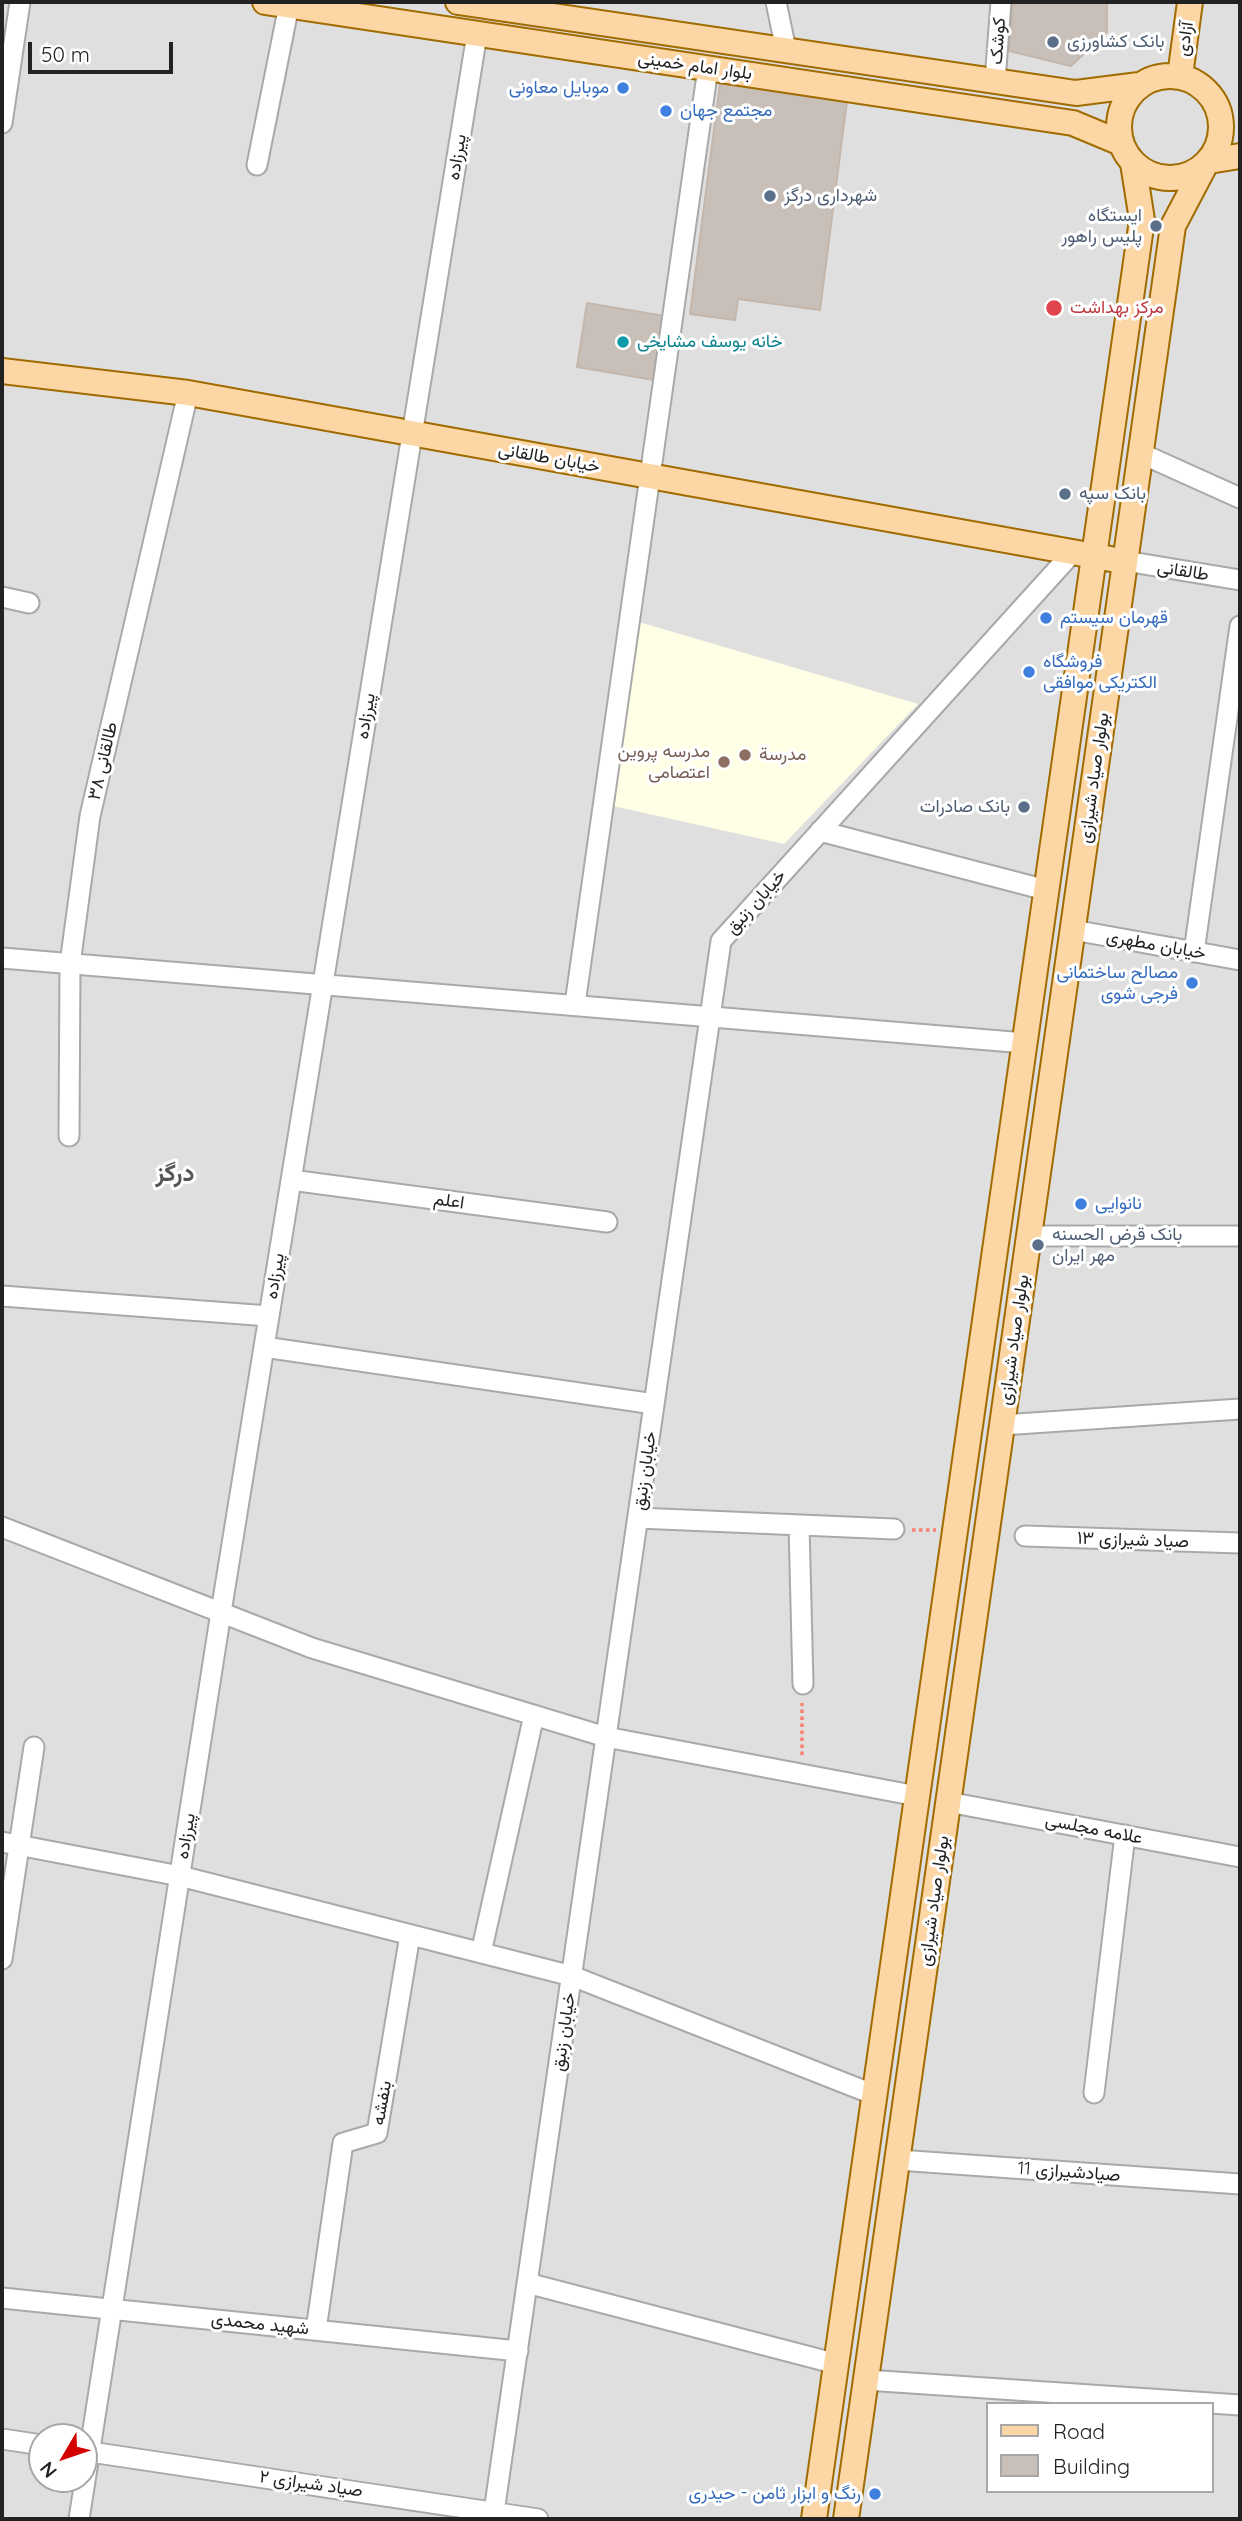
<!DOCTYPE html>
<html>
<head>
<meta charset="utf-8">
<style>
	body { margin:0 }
	#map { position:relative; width:1242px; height:2521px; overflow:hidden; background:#f2efe9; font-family:Quicksand,sans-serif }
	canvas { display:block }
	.frame { position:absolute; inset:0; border:4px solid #222; pointer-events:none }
	.legend { position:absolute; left:986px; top:2402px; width:228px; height:91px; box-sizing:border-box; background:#fff; border:2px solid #a7a7a7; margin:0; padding:9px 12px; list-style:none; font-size:21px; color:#222 }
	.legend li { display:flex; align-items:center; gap:14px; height:35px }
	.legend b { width:35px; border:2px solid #a7a7a7 }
	.north { position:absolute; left:28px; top:2423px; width:70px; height:70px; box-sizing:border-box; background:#fff; border:2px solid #a7a7a7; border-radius:50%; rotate:231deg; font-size:19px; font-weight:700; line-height:28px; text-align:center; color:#222 }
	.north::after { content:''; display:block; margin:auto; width:24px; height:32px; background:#d40000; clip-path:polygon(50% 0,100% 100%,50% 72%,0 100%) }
	.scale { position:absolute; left:28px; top:42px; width:145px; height:32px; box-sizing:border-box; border:4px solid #222; border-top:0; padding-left:9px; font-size:21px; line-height:24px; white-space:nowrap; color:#222; -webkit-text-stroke:5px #fff; paint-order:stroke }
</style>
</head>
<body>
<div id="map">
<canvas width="1242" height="2521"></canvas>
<div class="frame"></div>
<ul class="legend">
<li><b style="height:9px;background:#fcd6a4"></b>Road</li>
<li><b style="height:19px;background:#c7bfb8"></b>Building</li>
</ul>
<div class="north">N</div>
<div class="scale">50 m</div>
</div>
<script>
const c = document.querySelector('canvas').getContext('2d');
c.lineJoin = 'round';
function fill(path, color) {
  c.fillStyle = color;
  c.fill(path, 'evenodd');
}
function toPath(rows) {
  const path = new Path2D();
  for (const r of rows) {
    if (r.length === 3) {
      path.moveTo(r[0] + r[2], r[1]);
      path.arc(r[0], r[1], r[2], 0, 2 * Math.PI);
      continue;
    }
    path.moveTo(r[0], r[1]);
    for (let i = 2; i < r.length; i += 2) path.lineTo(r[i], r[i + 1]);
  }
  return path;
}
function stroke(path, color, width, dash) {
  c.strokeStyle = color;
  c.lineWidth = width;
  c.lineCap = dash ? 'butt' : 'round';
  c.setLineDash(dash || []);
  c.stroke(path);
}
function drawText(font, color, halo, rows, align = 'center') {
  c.font = font + ' Quicksand,Vazirmatn,sans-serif';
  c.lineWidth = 6;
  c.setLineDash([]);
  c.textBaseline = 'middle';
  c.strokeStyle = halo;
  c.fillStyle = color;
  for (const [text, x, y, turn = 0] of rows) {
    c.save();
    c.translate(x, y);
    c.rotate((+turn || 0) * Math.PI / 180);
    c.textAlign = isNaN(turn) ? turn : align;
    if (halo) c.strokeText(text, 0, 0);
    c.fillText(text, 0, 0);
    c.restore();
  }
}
fill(toPath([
	[2,2,1240,2,1240,2519,2,2519],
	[988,2404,1212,2404,1212,2491,988,2491],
	[42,2437,84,2437,84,2479,42,2479]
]), '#e0dfdf');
fill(toPath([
	[639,622,918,704,784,844,613,806]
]), '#ffffe5');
const building = toPath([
	[1013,2,1107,2,1107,32,1071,66,1009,51,1013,2],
	[721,76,848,93,820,310,738,299,735,320,690,314,721,76],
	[587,303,670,317,660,381,577,367,587,303]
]);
fill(building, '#c7bfb8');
stroke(building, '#c4b6ab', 2);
const minor = toPath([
	[776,2,786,50],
	[995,81,1001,2],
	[2,123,20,2],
	[257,165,289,5],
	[1140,453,1240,498],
	[1125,561,1240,580],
	[2,597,29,603],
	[820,831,1046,890],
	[1073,930,1240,960],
	[1194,952,1240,626],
	[2,958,1025,1043],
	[575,1004,708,68],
	[69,1136,70,964,90,816,188,393],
	[291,1180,607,1222],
	[1029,1236,1240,1236],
	[2,1296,269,1316],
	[264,1347,654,1404],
	[1002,1425,1240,1409],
	[638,1518,894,1529],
	[799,1525,803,1684],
	[2,1527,312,1648,606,1737,917,1796],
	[1025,1536,1240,1543],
	[948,1802,1240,1857],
	[2,1842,180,1876,572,1976,875,2095],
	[481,1953,534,1715],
	[2,1959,34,1747],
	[1094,2093,1125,1835],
	[898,2160,1240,2184],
	[527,2283,837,2364],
	[2,2298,518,2351],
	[316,2330,343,2143,377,2133,410,1935],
	[866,2380,1240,2405],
	[2,2439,42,2445],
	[84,2451,538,2519],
	[79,2519,221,1612,477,34],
	[493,2519,721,941,1073,552]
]);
const major = toPath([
	[265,2,1073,123,1121,143],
	[458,2,1076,93,1139,85],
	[1170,127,51],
	[1180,76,1190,2],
	[1209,161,1240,156],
	[2,371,188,393,1111,559],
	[814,2519,1142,220,1133,163],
	[846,2519,1173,226,1204,167]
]);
stroke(minor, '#a9a9a9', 23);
stroke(major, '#a06b00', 28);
stroke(toPath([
	[912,1530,936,1530],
	[802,1755,802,1703]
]), '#fa8072', 3.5, [3.5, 3.5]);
stroke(minor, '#fff', 19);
stroke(major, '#fcd6a4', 24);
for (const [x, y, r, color] of [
	[1053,42,7,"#5c6f8a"],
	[623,88,7,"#3f7fe0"],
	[666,111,7,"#3f7fe0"],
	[770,196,7,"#5c6f8a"],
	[1156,226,7,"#5c6f8a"],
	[1054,308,9,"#e0444e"],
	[623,342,7,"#0f9aa8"],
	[1065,494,7,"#5c6f8a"],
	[1046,618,7,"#3f7fe0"],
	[1029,672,7,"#3f7fe0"],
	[745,755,7,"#8d6e63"],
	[724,762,7,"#8d6e63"],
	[1024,807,7,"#5c6f8a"],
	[1192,983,7,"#3f7fe0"],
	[1081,1204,7,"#3f7fe0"],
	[1038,1245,7,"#5c6f8a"],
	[875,2494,7,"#3f7fe0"]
]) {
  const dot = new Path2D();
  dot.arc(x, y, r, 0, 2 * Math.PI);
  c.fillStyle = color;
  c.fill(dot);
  stroke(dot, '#fff', 2.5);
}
drawText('18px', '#222', '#fff', [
	["آزادی",1185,39,-82],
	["کوشک",998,41,-86],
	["بلوار امام خمینی",695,66,8],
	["پیرزاده",457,157,-81],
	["خیابان طالقانی",549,458,10],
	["طالقانی",1183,571,9],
	["پیرزاده",366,716,-81],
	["طالقانی ۳۸",103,761,-77],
	["بولوار صیاد شیرازی",1094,778,-82],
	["خیابان زنبق",756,902,-48],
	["خیابان مطهری",1156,945,10],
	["اعلم",449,1201,8],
	["پیرزاده",275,1276,-81],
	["بولوار صیاد شیرازی",1014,1340,-82],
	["خیابان زنبق",645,1471,-82],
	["صیاد شیرازی ۱۳",1133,1540,2],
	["علامه مجلسی",1094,1829,11],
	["پیرزاده",186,1836,-81],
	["بولوار صیاد شیرازی",934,1901,-82],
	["خیابان زنبق",564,2032,-82],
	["بنفشه",382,2103,-80],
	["صیادشیرازی 11",1069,2172,4],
	["شهید محمدی",260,2324,6],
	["صیاد شیرازی ۲",311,2484,8]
]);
drawText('18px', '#4e5e75', '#fff', [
	["بانک کشاورزی",1067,42],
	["شهرداری درگز",784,196],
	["ایستگاه",1142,216,"right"],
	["پلیس راهور",1142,237,"right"],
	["بانک سپه",1079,494],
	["بانک صادرات",1010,807,"right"],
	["بانک قرض الحسنه",1052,1235],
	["مهر ایران",1052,1256]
], 'left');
drawText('18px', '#366cbe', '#fff', [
	["موبایل معاونی",609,88,"right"],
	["مجتمع جهان",680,111],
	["قهرمان سیستم",1060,618],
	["فروشگاه",1043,662],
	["الکتریکی موافقی",1043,683],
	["مصالح ساختمانی",1178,973,"right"],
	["فرجی شوی",1178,994,"right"],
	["نانوایی",1095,1204],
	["رنگ و ابزار ثامن - حیدری",861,2494,"right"]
], 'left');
drawText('18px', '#be3a42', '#fff', [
	["مرکز بهداشت",1070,308]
], 'left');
drawText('18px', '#0d838f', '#fff', [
	["خانه یوسف مشایخی",637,342]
], 'left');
drawText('18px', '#785e54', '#fff', [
	["مدرسه پروین",710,752],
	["اعتصامی",710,773],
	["مدرسة",759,755,"left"]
], 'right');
drawText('bold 24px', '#555', '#fff', [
	["درگز",175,1174]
]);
</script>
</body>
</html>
